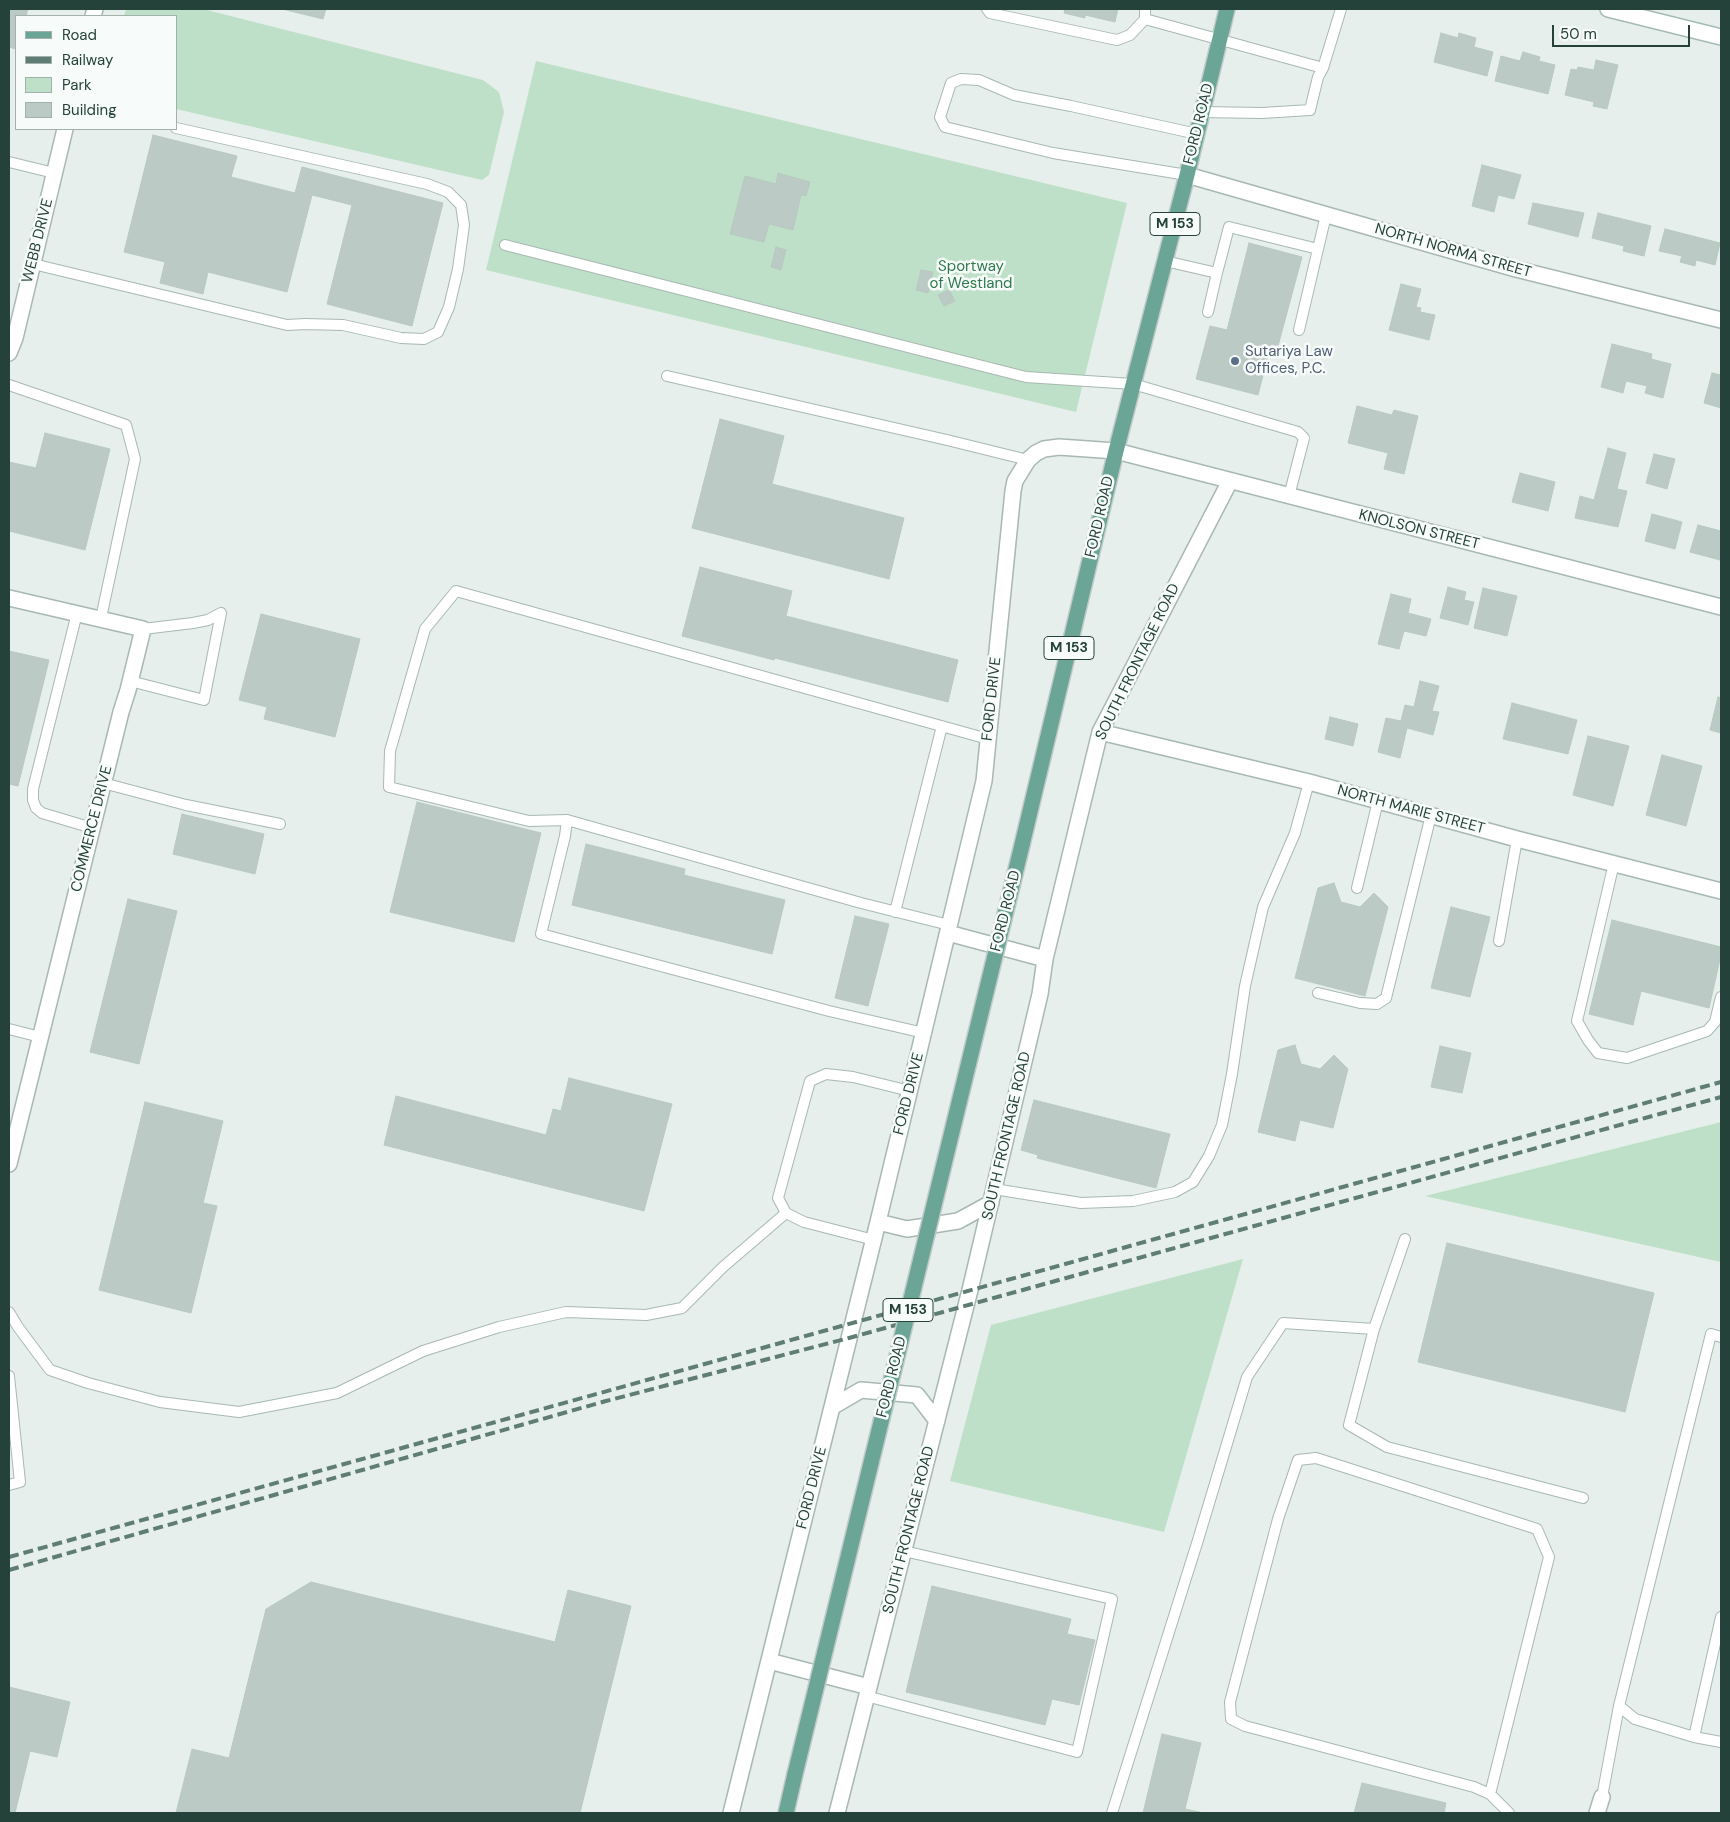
<!DOCTYPE html>
<html>
<head>
<meta charset="utf-8">
<style>
	body { margin:0 }
	#map { position:relative; width:1730px; height:1822px; overflow:hidden; background:#e6efeb; font-family:"DM Sans",sans-serif }
	canvas { display:block }
	.frame { position:absolute; inset:0; border:10px solid #24423a; pointer-events:none }
	.legend { position:absolute; left:15px; top:15px; width:162px; height:115px; box-sizing:border-box; background:#f7fbf9; border:1px solid #a3b1ad; margin:0; padding:6px 9px; list-style:none; font-size:15px; color:#24423a }
	.legend li { display:flex; align-items:center; gap:10px; height:25px }
	.legend b { width:25px; border:1px solid #a3b1ad }
	.scale { position:absolute; left:1552px; top:25px; width:138px; height:22px; box-sizing:border-box; border:2px solid #24423a; border-top:0; padding-left:6px; font-size:15px; line-height:18px; white-space:nowrap; color:#24423a; -webkit-text-stroke:4px #f7fbf9; paint-order:stroke }
</style>
</head>
<body>
<div id="map">
<canvas width="1730" height="1822"></canvas>
<div class="frame"></div>
<ul class="legend">
<li><b style="height:6px;background:#6aa596"></b>Road</li>
<li><b style="height:6px;background:#5f7d75"></b>Railway</li>
<li><b style="height:14px;background:#bfe0c8"></b>Park</li>
<li><b style="height:14px;background:#bbcac4"></b>Building</li>
</ul>
<div class="scale">50 m</div>
</div>
<script>
const c = document.querySelector('canvas').getContext('2d');
c.lineJoin = 'round';
function fill(path, color) {
  c.fillStyle = color;
  c.fill(path, 'evenodd');
}
function toPath(rows) {
  const path = new Path2D();
  for (const r of rows) {
    path.moveTo(r[0], r[1]);
    for (let i = 2; i < r.length; i += 2) path.lineTo(r[i], r[i + 1]);
  }
  return path;
}
function stroke(path, color, width, dash) {
  c.strokeStyle = color;
  c.lineWidth = width;
  c.lineCap = dash ? 'butt' : 'round';
  c.setLineDash(dash || []);
  c.stroke(path);
}
function drawText(font, color, halo, rows, align = 'center') {
  c.font = font + ' "DM Sans",sans-serif';
  c.lineWidth = 5;
  c.setLineDash([]);
  c.textBaseline = 'middle';
  c.strokeStyle = halo;
  c.fillStyle = color;
  for (const [text, x, y, turn = 0] of rows) {
    c.save();
    c.translate(x, y);
    c.rotate((+turn || 0) * Math.PI / 180);
    c.textAlign = isNaN(turn) ? turn : align;
    if (halo) c.strokeText(text, 0, 0);
    c.fillText(text, 0, 0);
    c.restore();
  }
}
fill(toPath([
	[126,9,203,9,483,80,499,92,504,112,489,175,482,180,176,109,176,16,124,16],
	[536,61,1127,203,1076,412,486,270],
	[1721,1122,1721,1262,1425,1196],
	[1243,1259,1164,1532,950,1481,991,1325]
]), '#bfe0c8');
const building = toPath([
	[9,9,28,9,26,16,16,16,16,49,9,47,9,9],
	[282,9,326,9,323,19,282,9],
	[1065,9,1118,9,1115,22,1085,15,1085,18,1064,13,1065,9],
	[1441,33,1458,38,1459,33,1476,38,1474,47,1493,52,1487,76,1434,62,1441,33],
	[1523,52,1540,57,1539,61,1555,65,1548,94,1495,81,1501,56,1520,61,1523,52],
	[1596,60,1618,65,1607,109,1593,106,1594,102,1565,95,1571,69,1577,70,1578,67,1594,70,1596,60],
	[153,135,237,156,231,177,295,193,302,167,443,203,412,326,327,304,352,205,312,195,287,292,208,272,203,294,160,283,165,262,124,252,153,135],
	[1482,165,1521,175,1514,199,1498,195,1494,212,1472,206,1482,165],
	[778,173,810,182,806,196,801,195,793,230,769,224,764,242,730,234,745,176,776,184,778,173],
	[1533,203,1584,213,1578,237,1528,224,1533,203],
	[1598,213,1651,226,1644,256,1623,251,1624,246,1592,238,1598,213],
	[1665,229,1720,243,1715,265,1696,260,1695,266,1680,262,1682,256,1659,251,1665,229],
	[1249,243,1302,257,1278,346,1271,344,1258,395,1196,379,1210,326,1227,330,1249,243],
	[776,247,786,250,781,270,771,267,776,247],
	[921,270,933,272,928,293,916,290,921,270],
	[1401,284,1421,289,1416,307,1421,308,1420,312,1435,315,1429,340,1389,330,1401,284],
	[949,290,955,301,944,306,938,295,949,290],
	[1612,344,1652,354,1651,359,1671,364,1663,398,1645,393,1647,386,1626,381,1623,393,1601,387,1612,344],
	[1712,373,1721,375,1721,408,1704,403,1712,373],
	[1357,406,1392,415,1394,410,1418,416,1404,474,1384,469,1388,453,1348,443,1357,406],
	[720,419,784,436,772,484,904,518,889,579,692,528,720,419],
	[45,433,110,449,85,550,9,531,9,462,36,468,45,433],
	[1608,448,1626,453,1617,489,1627,491,1618,527,1575,518,1580,496,1594,500,1608,448],
	[1654,454,1675,459,1667,489,1646,483,1654,454],
	[1520,473,1555,482,1548,511,1512,502,1520,473],
	[1652,514,1682,522,1675,549,1645,541,1652,514],
	[1698,525,1721,531,1720,560,1690,552,1698,525],
	[700,567,792,591,786,616,958,660,948,702,775,658,774,660,682,636,700,567],
	[1448,587,1466,592,1464,600,1474,602,1468,625,1440,618,1448,587],
	[1483,588,1517,596,1507,636,1474,628,1483,588],
	[1391,594,1411,599,1408,613,1431,619,1426,636,1404,631,1399,649,1378,644,1391,594],
	[261,614,360,639,335,737,264,719,267,707,239,700,261,614],
	[9,651,49,660,18,786,9,784,9,651],
	[1420,681,1439,686,1432,711,1439,712,1433,735,1407,728,1400,758,1378,752,1386,718,1401,721,1405,705,1414,707,1420,681],
	[1718,697,1721,698,1721,733,1710,730,1718,697],
	[1512,703,1577,720,1568,754,1503,739,1512,703],
	[1330,717,1358,724,1353,746,1325,739,1330,717],
	[1588,736,1629,746,1613,806,1573,795,1588,736],
	[1662,755,1702,766,1686,826,1646,815,1662,755],
	[417,802,541,833,514,942,390,912,417,802],
	[182,814,264,834,255,874,173,854,182,814],
	[586,844,685,869,684,875,785,900,772,954,572,905,586,844],
	[1334,883,1341,902,1360,907,1374,893,1388,907,1365,996,1295,978,1318,888,1334,883],
	[128,899,177,911,139,1064,90,1052,128,899],
	[1451,907,1490,917,1470,997,1431,988,1451,907],
	[855,916,889,924,868,1006,835,998,855,916],
	[1612,920,1721,947,1721,955,1709,1008,1641,991,1633,1025,1589,1014,1612,920],
	[1295,1045,1301,1064,1320,1069,1334,1055,1348,1069,1333,1128,1300,1120,1295,1141,1258,1132,1278,1050,1295,1045],
	[1440,1046,1471,1053,1462,1093,1431,1087,1440,1046],
	[569,1078,672,1104,644,1211,384,1145,396,1096,546,1135,553,1109,561,1111,569,1078],
	[1034,1100,1170,1134,1156,1188,1037,1158,1038,1155,1021,1150,1034,1100],
	[145,1102,223,1121,203,1203,217,1206,191,1313,99,1290,145,1102],
	[1447,1243,1654,1293,1625,1412,1418,1362,1447,1243],
	[311,1582,555,1642,568,1590,631,1606,580,1813,176,1813,192,1749,229,1758,266,1609,311,1582],
	[932,1586,1071,1619,1067,1634,1095,1640,1079,1705,1052,1699,1045,1725,906,1692,932,1586],
	[9,1687,70,1702,57,1757,30,1751,15,1813,9,1813,9,1687],
	[1162,1734,1201,1743,1185,1809,1204,1813,1143,1813,1162,1734],
	[1362,1783,1446,1803,1444,1813,1354,1813,1362,1783]
]);
fill(building, '#bbcac4');
stroke(building, '#b8c9c2', 1);
const lane = toPath([
	[987,9,990,13,1117,40,1130,35,1145,19,1145,9],
	[1145,19,1323,68,1341,9],
	[1202,112,1262,113,1310,110,1318,77,1323,68],
	[9,162,54,173],
	[1187,175,1053,153,945,127,940,117,951,83,961,79,979,80,1014,95,1071,106,1197,134],
	[505,245,1026,377,1133,384,1298,432,1304,438,1289,496],
	[1165,261,1217,273,1229,227,1318,249,1326,215],
	[33,264,287,325,305,324,343,325,401,338,424,339,438,332,449,307,458,269,464,225,461,205,448,192,427,184,176,128],
	[1208,312,1217,273],
	[1299,330,1318,249],
	[667,376,947,440,1028,460],
	[9,385,126,425,135,459,101,618],
	[77,613,33,789,33,800,36,808,42,813,92,828],
	[130,681,204,700,221,613,208,620,193,623,143,629],
	[103,783,186,805,280,824],
	[567,820,565,836,541,934,829,1011,924,1033],
	[1614,863,1577,1021,1588,1040,1598,1053,1627,1058,1707,1031,1715,1022,1721,997],
	[1357,888,1378,801],
	[895,912,942,726],
	[949,925,861,903,567,820,529,821,389,787,390,751,425,629,456,591,988,739],
	[1499,941,1517,839],
	[1318,993,1360,1003,1377,1004,1386,998,1431,815],
	[9,1029,40,1037],
	[994,1189,1081,1203,1133,1201,1175,1192,1193,1182,1209,1156,1222,1125,1232,1074,1245,986,1263,907,1295,833,1309,782],
	[874,1240,804,1222,786,1213,778,1198,810,1081,826,1074,853,1077,910,1091],
	[9,1312,18,1327,50,1370,88,1383,160,1402,239,1412,337,1393,423,1351,499,1327,566,1312,646,1315,682,1308,723,1267,786,1213],
	[1374,1329,1405,1239],
	[1721,1337,1711,1334,1619,1706,1635,1719,1694,1737,1721,1742],
	[9,1376,20,1482,9,1485],
	[866,1696,1077,1752,1112,1599,904,1551],
	[1694,1737,1721,1617],
	[1490,1794,1549,1557,1537,1529,1316,1458,1298,1460,1278,1519,1230,1702,1231,1719,1245,1726,1474,1787,1490,1794,1509,1813],
	[1602,1797,1619,1706],
	[1112,1813,1198,1540,1247,1377,1283,1323,1374,1329,1349,1425,1387,1447,1583,1498]
]);
const street = toPath([
	[93,16,95,9],
	[1187,175,1516,269,1721,320],
	[9,353,15,338,65,129],
	[9,598,143,629,128,690,121,712,9,1164],
	[1100,732,1309,782,1517,839,1721,891],
	[948,933,1045,959],
	[878,1222,907,1229,958,1221,991,1203],
	[832,1407,861,1390,917,1395,937,1421],
	[769,1661,869,1687],
	[731,1813,878,1222,984,781,1013,491,1015,481,1028,460,1036,453,1044,449,1059,447,1116,451,1721,607],
	[837,1813,970,1290,1040,994,1045,959,1100,732,1230,481],
	[1597,1813,1602,1797]
]);
const secondary = toPath([
	[1608,9,1721,37]
]);
const primary = toPath([
	[1022,845,1116,451,1187,175,1227,9],
	[786,1813,795,1774]
]);
stroke(lane, '#a8b8b2', 12);
stroke(street, '#a8b8b2', 18);
stroke(secondary, '#a4bbb3', 18);
stroke(primary, '#c2cac8', 18);
stroke(lane, '#fff', 10);
stroke(street, '#fff', 15);
stroke(secondary, '#fff', 15);
stroke(primary, '#6aa596', 15);
stroke(toPath([
	[9,1557,1721,1082],
	[9,1570,606,1401,849,1338,1721,1097]
]), '#5f7d75', 4, [10, 5]);
const primaryBridge = toPath([
	[795,1774,1022,845]
]);
stroke(primaryBridge, '#c2cac8', 18, []);
stroke(primaryBridge, '#6aa596', 15);
for (const [x, y, r, color] of [
	[1235,361,5,"#5c6f8a"]
]) {
  const dot = new Path2D();
  dot.arc(x, y, r, 0, 2 * Math.PI);
  c.fillStyle = color;
  c.fill(dot);
  stroke(dot, '#f7fbf9', 2);
}
for (const [x, y, w] of [
	[1175,224,50],
	[1069,648,50],
	[908,1310,50]
]) {
  const box = new Path2D();
  box.roundRect(x - w / 2, y - 11.5, w, 23, 4);
  c.fillStyle = '#f7fbf9';
  c.fill(box);
  stroke(box, '#24423a', 1);
}
drawText('bold 14px', '#24423a', null, [
	["M 153",1175,224],
	["M 153",1069,648],
	["M 153",908,1310]
]);
drawText('15px', '#24423a', '#f7fbf9', [
	["FORD ROAD",1199,124,-76],
	["WEBB DRIVE",38,241,-76],
	["NORTH NORMA STREET",1453,251,16],
	["FORD ROAD",1100,517,-77],
	["KNOLSON STREET",1419,530,14],
	["SOUTH FRONTAGE ROAD",1138,662,-64],
	["FORD DRIVE",992,699,-84],
	["NORTH MARIE STREET",1411,810,15],
	["COMMERCE DRIVE",92,829,-76],
	["FORD ROAD",1006,911,-76],
	["FORD DRIVE",909,1094,-76],
	["SOUTH FRONTAGE ROAD",1007,1136,-77],
	["FORD ROAD",892,1377,-76],
	["FORD DRIVE",812,1488,-76],
	["SOUTH FRONTAGE ROAD",909,1530,-76]
]);
drawText('15px', '#2d7a4b', '#f7fbf9', [
	["Sportway",971,267],
	["of Westland",971,284]
]);
drawText('15px', '#4e5e75', '#f7fbf9', [
	["Sutariya Law",1245,352],
	["Offices, P.C.",1245,369]
], 'left');
</script>
</body>
</html>
